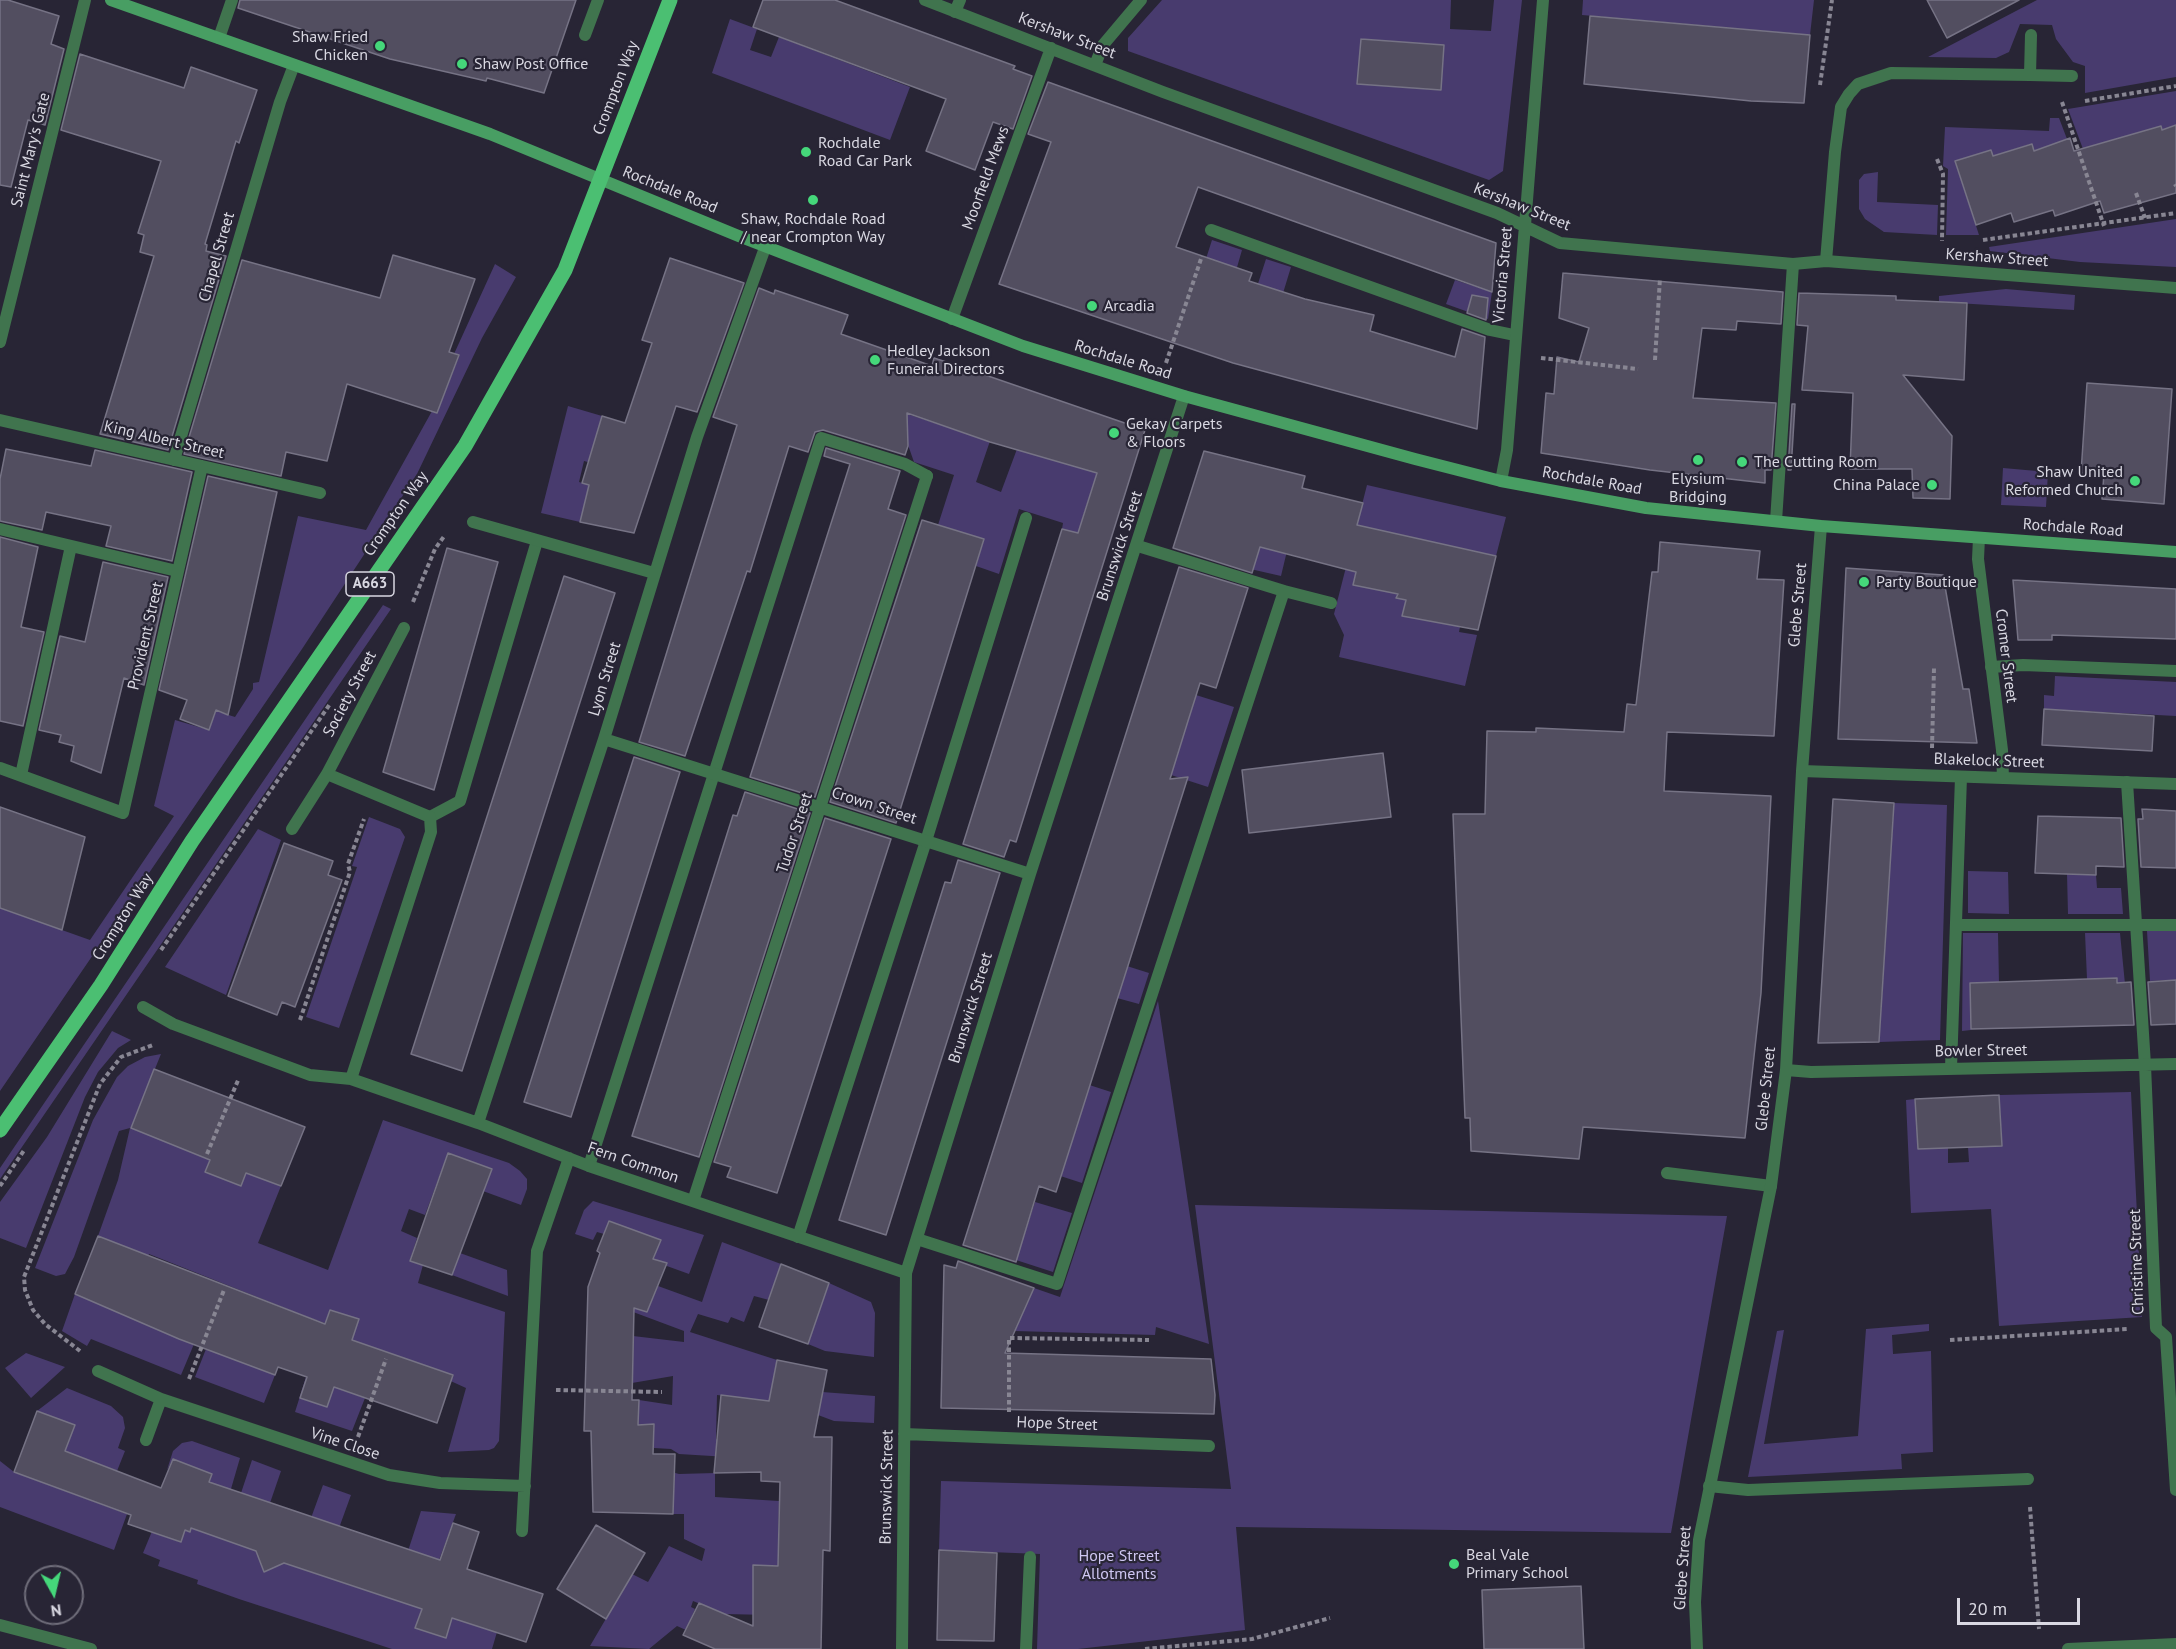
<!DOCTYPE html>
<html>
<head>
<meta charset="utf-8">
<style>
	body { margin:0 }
	#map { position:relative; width:2176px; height:1649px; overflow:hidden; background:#282535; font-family:"PT Sans",sans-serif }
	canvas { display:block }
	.north { position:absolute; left:24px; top:1565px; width:60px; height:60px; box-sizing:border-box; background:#282535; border:2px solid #6f6d7a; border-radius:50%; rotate:172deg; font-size:16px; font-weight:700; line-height:24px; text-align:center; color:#d9d8e2 }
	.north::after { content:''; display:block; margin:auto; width:21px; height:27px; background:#45d77a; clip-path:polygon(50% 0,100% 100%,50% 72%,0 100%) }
	.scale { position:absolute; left:1957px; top:1598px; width:123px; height:27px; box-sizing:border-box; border:3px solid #d9d8e2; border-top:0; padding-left:8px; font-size:18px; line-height:21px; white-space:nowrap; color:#d9d8e2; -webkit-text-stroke:4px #282535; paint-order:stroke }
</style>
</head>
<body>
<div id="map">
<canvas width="2176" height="1649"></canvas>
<div class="north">N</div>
<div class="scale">20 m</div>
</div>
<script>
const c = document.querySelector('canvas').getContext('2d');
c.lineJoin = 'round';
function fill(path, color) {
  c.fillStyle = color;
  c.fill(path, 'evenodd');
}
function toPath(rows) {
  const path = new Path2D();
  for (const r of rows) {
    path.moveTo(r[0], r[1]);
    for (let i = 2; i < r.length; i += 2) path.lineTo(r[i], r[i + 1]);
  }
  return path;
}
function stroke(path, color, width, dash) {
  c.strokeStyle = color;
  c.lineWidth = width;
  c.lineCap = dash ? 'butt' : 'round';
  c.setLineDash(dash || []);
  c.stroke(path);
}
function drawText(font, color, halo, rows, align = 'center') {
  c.font = font + ' "PT Sans",sans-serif';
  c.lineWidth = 4.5;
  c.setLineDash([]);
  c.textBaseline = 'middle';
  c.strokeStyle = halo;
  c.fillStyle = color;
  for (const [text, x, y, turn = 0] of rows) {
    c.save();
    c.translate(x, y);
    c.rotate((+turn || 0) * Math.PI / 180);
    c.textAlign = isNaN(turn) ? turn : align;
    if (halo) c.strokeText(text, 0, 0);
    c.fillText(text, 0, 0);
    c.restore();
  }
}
fill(toPath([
	[1162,0,1451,0,1450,29,1491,31,1494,0,1522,0,1503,171,1489,180,1128,51,1128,38],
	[1362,39,1444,46,1440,90,1358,84],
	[1583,0,1814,0,1810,35,1582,15],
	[2037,0,2176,0,2176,77,2085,93,2085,66,2073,62,2056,39,2052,25,2020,24,2009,52,1996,58,1928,57],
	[730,19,757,29,750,50,771,57,779,37,910,87,890,140,712,73],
	[2176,91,2176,125,2162,130,2161,126,2083,149,2068,109],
	[2050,118,2059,118,2067,139,2034,151,2031,144,1993,156,1991,150,1955,161,1979,235,1946,235,1948,169,1943,166,1945,127,2049,131],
	[1878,172,1877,202,1938,205,1937,235,1884,232,1865,219,1859,209,1859,180,1864,174],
	[2176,219,2176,267,2080,262,1990,251,1989,247],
	[1212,240,1242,250,1227,302,1195,293],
	[1266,259,1291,267,1276,316,1254,296],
	[495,264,516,277,482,338,417,474,302,649,0,1091,0,908,90,940,174,816,154,806,175,720,209,730,216,711,235,717,253,689,253,683,259,682,298,516,366,530,432,411,437,413,459,356,454,354],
	[1455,280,1492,292,1488,319,1446,304],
	[2006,289,2075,295,2074,310,1939,302,1939,296],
	[568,406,602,416,591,453,596,464,584,461,579,482,589,485,580,522,541,513],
	[907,414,990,441,976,482,1001,492,1017,449,1097,473,1082,519,1113,529,1108,542,1062,529,1063,523,1019,509,999,574,976,566,984,539,938,525,954,475,914,462,908,445],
	[2003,468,2048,472,2046,507,2001,505],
	[1367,485,1506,517,1496,556,1367,528,1353,584,1398,594,1397,598,1406,600,1403,616,1422,619,1463,611,1459,632,1477,635,1465,686,1339,657,1344,635,1334,614],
	[1292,530,1281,576,1224,563],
	[383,605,391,609,0,1179,0,1168],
	[2055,676,2176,682,2176,716,2044,709,2044,695,2054,696],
	[1196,695,1234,707,1208,787,1171,775],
	[1894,803,1947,805,1940,1040,1879,1042],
	[369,817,400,829,405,837,339,1028,306,1017,357,867,352,866],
	[258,829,281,840,226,995,165,967],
	[1968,871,2008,872,2009,914,1968,913],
	[2067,874,2096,875,2097,888,2121,888,2123,914,2068,914],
	[2147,931,2176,931,2176,980,2150,981],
	[1963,933,1998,933,1999,983,1970,984,1971,1030,1962,1031],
	[2085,933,2120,933,2129,1025,2119,1026,2117,979,2087,979],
	[1111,961,1149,973,1139,1004,1117,998],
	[1158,1001,1209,1344,1156,1327,1155,1335,1015,1331,1034,1288,1060,1297],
	[112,1031,131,1040,118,1048,98,1072,85,1097,26,1248,0,1238,0,1202,47,1137],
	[161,1054,131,1128,210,1160,205,1172,241,1186,246,1173,281,1186,258,1243,328,1270,383,1120,509,1163,520,1171,527,1179,527,1189,521,1205,483,1191,492,1169,448,1153,425,1215,409,1209,401,1231,417,1238,410,1260,423,1265,418,1283,505,1312,499,1441,494,1448,489,1450,448,1452,466,1388,389,1353,352,1340,359,1319,330,1310,325,1323,310,1318,149,1254,125,1314,194,1344,181,1375,91,1339,87,1346,62,1331,75,1294,112,1309,134,1251,98,1236,118,1180,130,1128,119,1131,74,1257,65,1274,56,1276,35,1268,93,1120,117,1077,128,1066,145,1057],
	[1074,1080,1111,1092,1082,1183,1045,1171],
	[2131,1092,2142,1317,1999,1326,1991,1209,1911,1213,1906,1100,1915,1099,1948,1148,1948,1163,1969,1162,1968,1147,2002,1145,1999,1095],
	[593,1201,704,1235,689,1274,653,1261,660,1240,610,1222,604,1234,597,1232,593,1240,575,1234,584,1210],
	[1035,1202,1072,1213,1053,1272,1016,1260],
	[1195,1205,1727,1216,1671,1533,1236,1527,1245,1630,1078,1649,1037,1649,1040,1554,939,1550,941,1481,1231,1489],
	[722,1242,781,1264,769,1300,754,1296,744,1322,731,1317,728,1323,698,1314,690,1332,777,1360,769,1401,717,1395,716,1439,761,1459,679,1454,671,1449,654,1448,654,1425,638,1425,639,1400,672,1405,673,1376,632,1383,633,1336,684,1342,684,1331,593,1297,595,1293,647,1312,658,1286,702,1302],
	[460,1253,507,1270,508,1296,452,1275],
	[829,1283,871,1302,875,1313,874,1357,825,1351,808,1344],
	[1929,1324,1929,1331,1892,1335,1893,1354,1931,1351,1933,1452,1901,1454,1902,1469,1748,1477,1777,1331,1784,1330,1764,1444,1858,1436,1866,1329],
	[206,1349,275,1375,264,1403,195,1377],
	[26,1353,65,1367,31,1398,5,1368],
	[306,1377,365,1398,352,1431,295,1412],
	[67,1388,111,1406,123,1417,125,1428,118,1448,125,1451,117,1471,65,1451,75,1425,37,1411],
	[822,1392,875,1396,874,1423,834,1421,818,1415],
	[192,1441,240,1458,217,1537,263,1553,260,1560,262,1566,279,1559,423,1607,415,1628,445,1637,453,1616,497,1632,492,1649,392,1649,239,1599,197,1584,198,1580,158,1566,160,1560,143,1553,155,1524,157,1534,180,1542,185,1530,190,1531,212,1474,173,1459,167,1470,173,1451,182,1443],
	[252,1460,281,1471,270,1503,241,1493],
	[0,1461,14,1472,127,1514,114,1550,0,1507],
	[649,1466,679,1474,715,1473,715,1497,779,1501,778,1566,753,1565,753,1603,769,1615,725,1614,693,1601,691,1607,695,1609,686,1630,677,1626,649,1649,590,1646,632,1574,648,1582,669,1546,702,1561,705,1549,684,1539,684,1514,673,1514,674,1490],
	[323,1485,351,1495,339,1528,311,1518],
	[421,1511,456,1514,439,1560,408,1551]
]), '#483b6e');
const building = toPath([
	[0,0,8,0,59,16,51,44,64,49,45,125,28,120,11,187,0,185,0,0],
	[240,0,576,0,544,93,487,78,486,81,390,59,238,8,240,0],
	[763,0,835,0,1015,66,1013,69,1032,76,1013,129,993,122,975,170,926,151,946,99,753,27,763,0],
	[1927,0,2019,0,1947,38,1927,0],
	[1590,16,1810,35,1804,103,1751,101,1584,84,1590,16],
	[1361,39,1444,45,1441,90,1357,84,1361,39],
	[80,54,184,88,191,67,257,90,239,143,236,141,205,244,207,245,206,251,226,256,168,450,100,434,154,256,140,252,144,235,138,233,161,161,61,130,80,54],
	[1048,82,1496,243,1492,292,1198,187,1176,247,1252,273,1249,281,1305,299,1374,315,1370,331,1455,357,1462,329,1485,337,1477,429,1233,363,999,284,1051,142,1028,134,1048,82],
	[2176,125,2176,193,2104,213,2100,201,2055,216,2053,210,2014,222,2011,213,1976,225,1955,161,1991,150,1993,156,2032,144,2034,151,2070,138,2074,151,2161,126,2162,130,2176,125],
	[393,255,475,279,449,352,459,355,437,413,347,384,327,461,286,452,281,476,184,454,242,260,380,298,393,255],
	[670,258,744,283,697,412,676,406,634,533,580,522,589,485,582,483,602,416,625,423,652,343,642,340,670,258],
	[1563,273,1783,292,1781,324,1737,321,1736,330,1702,328,1693,398,1776,403,1771,470,1765,470,1765,483,1650,470,1541,453,1546,393,1554,394,1557,357,1579,362,1589,328,1559,318,1563,273],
	[759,288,774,294,775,290,848,315,841,334,932,366,934,358,962,367,1145,430,1016,842,1010,840,1004,857,963,844,1062,529,1078,533,1097,473,990,442,907,413,908,446,905,455,823,430,815,432,808,452,789,446,750,572,747,571,685,756,639,742,737,425,713,417,759,288],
	[1799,293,1896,296,1896,300,1967,303,1964,380,1903,375,1952,436,1950,499,1913,498,1912,469,1850,469,1853,393,1802,390,1808,326,1797,325,1799,293],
	[1472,295,1488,298,1486,320,1467,313,1472,295],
	[2087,383,2172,389,2164,504,2102,499,2104,474,2081,473,2087,383],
	[1792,404,1795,404,1791,470,1788,470,1792,404],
	[826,448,900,471,888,509,906,515,815,797,750,777,850,464,824,456,826,448],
	[6,449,91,466,95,450,192,472,172,561,106,546,111,526,46,512,42,530,0,521,0,479,6,449],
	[1204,451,1305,476,1302,488,1363,503,1357,525,1496,556,1478,630,1402,616,1406,600,1396,598,1398,594,1353,585,1356,572,1260,547,1252,573,1173,548,1204,451],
	[208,476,277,492,228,715,216,710,209,730,180,719,187,700,159,690,208,476],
	[922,520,984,539,896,823,830,802,922,520],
	[0,537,38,547,21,627,44,632,23,726,0,721,0,537],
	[1660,542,1760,551,1757,579,1784,580,1774,736,1667,732,1664,791,1771,796,1761,993,1745,1138,1583,1127,1579,1159,1471,1151,1470,1118,1465,1118,1453,814,1485,814,1487,731,1536,732,1536,728,1624,732,1627,704,1636,705,1652,572,1658,572,1660,542],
	[447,548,498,562,434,790,383,772,447,548],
	[103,562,168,577,144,685,124,678,101,773,71,761,74,746,59,742,61,735,39,730,60,636,85,642,103,562],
	[1179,567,1248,588,1216,688,1200,683,1188,721,1170,779,1188,777,1056,1192,1039,1186,1016,1262,963,1245,1179,567],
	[1846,568,1943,575,1963,689,1969,689,1977,743,1838,739,1846,568],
	[564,576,615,593,462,1071,411,1054,564,576],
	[2013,580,2176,589,2176,639,2052,635,2052,640,2018,640,2013,580],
	[2044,709,2154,716,2152,751,2042,745,2044,709],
	[1383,753,1391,817,1249,833,1242,770,1383,753],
	[634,757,680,772,571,1117,524,1102,634,757],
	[745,792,810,813,699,1157,632,1136,733,815,737,816,745,792],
	[1833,799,1894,803,1879,1042,1818,1043,1833,799],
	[0,807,85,837,62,930,0,908,0,807],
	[2142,809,2176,811,2176,868,2141,867,2138,819,2143,819,2142,809],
	[2038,816,2121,818,2124,867,2096,866,2096,875,2035,873,2038,816],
	[825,818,891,839,777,1193,727,1177,731,1167,714,1162,825,818],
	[284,843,333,861,328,875,342,880,295,1007,282,1002,277,1015,228,996,284,843],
	[958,860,1000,873,886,1235,839,1220,945,882,951,883,958,860],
	[2117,978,2117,983,2131,982,2134,1025,1971,1029,1970,983,2117,978],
	[2176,980,2176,1024,2151,1025,2148,982,2176,980],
	[154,1069,305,1127,281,1186,246,1173,241,1186,205,1172,210,1160,131,1128,154,1069],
	[1999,1095,2002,1146,1918,1149,1915,1099,1999,1095],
	[448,1153,492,1169,452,1275,410,1261,448,1153],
	[609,1221,661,1240,653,1259,667,1263,647,1312,634,1308,632,1400,639,1400,638,1425,654,1424,653,1454,675,1454,673,1514,593,1512,591,1431,584,1431,588,1287,600,1253,597,1251,609,1221],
	[98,1236,325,1324,330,1310,359,1319,352,1340,453,1375,437,1423,334,1387,327,1407,300,1398,307,1377,278,1367,275,1375,179,1339,75,1294,98,1236],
	[958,1261,1034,1288,1005,1353,1211,1359,1215,1395,1214,1414,941,1408,944,1265,956,1268,958,1261],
	[781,1264,829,1283,808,1344,759,1327,781,1264],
	[777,1360,827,1370,814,1437,832,1437,830,1551,823,1550,821,1649,715,1649,683,1635,699,1603,753,1626,753,1565,778,1566,780,1482,761,1481,761,1472,714,1473,721,1395,769,1401,777,1360],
	[37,1411,75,1425,65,1451,161,1488,173,1459,212,1474,209,1482,440,1560,453,1523,479,1532,467,1569,543,1594,526,1642,452,1618,446,1638,415,1628,422,1609,284,1563,264,1572,256,1551,191,1528,190,1532,185,1530,181,1542,128,1524,131,1515,14,1472,37,1411],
	[596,1525,645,1553,606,1619,557,1589,596,1525],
	[939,1550,997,1553,994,1641,937,1640,939,1550],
	[1581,1586,1584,1649,1484,1649,1482,1590,1581,1586]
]);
fill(building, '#524e60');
stroke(building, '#767385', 1.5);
stroke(toPath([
	[1820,85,1832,0],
	[2085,101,2176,86],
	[2062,102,2104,226],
	[1937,159,1943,174,1942,241],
	[2175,184,2176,186],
	[2136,193,2145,218],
	[1983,240,2176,213],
	[1541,358,1638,369],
	[1655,360,1660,278],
	[1166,363,1202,256],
	[413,602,435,549,445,535],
	[1932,748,1934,668],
	[161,950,330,704],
	[300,1020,350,872,348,864,364,819],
	[207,1154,239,1078],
	[0,1186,25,1149],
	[1950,1340,2128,1329],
	[80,1351,45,1324,33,1310,25,1290,24,1277,100,1084,121,1057,153,1045],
	[189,1379,224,1290],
	[556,1390,662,1392],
	[1009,1412,1009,1338,1149,1340],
	[358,1437,386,1359],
	[2030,1507,2039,1629],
	[1145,1649,1252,1639,1330,1618]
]), '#888693', 4, [4.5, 3]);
stroke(toPath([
	[955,12,960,0],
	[2030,75,2072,76],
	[1211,230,1490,330,1514,335],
	[1826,261,1835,152,1841,107,1849,94,1858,84,1891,73,2030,75,2031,35],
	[1776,521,1793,264],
	[0,529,177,571],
	[1138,546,1284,591,1331,603],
	[1991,667,2023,665,2176,671],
	[21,775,71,546],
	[2127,782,2145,1065],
	[430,817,460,801,537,541],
	[1956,925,2176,925],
	[1951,1068,1961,777],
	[589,1166,821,438,905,464,927,476],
	[1667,1173,1771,1186],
	[798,1237,926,841,1026,518],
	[917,1239,1057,1284,1284,591],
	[1709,1486,1748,1490,2028,1479],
	[1026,1649,1030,1557]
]), '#40744e', 12);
stroke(toPath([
	[925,0,1163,92,1497,213,1560,243,1793,264,1826,261,2176,288],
	[585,35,598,0],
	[219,38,232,0],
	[1095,65,1103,45,1141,0],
	[952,319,1051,48],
	[0,342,85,0],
	[0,420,320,493],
	[174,460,280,102,294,65],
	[1501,481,1507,450,1543,0],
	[473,522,654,573],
	[1979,538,1978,559,2002,750,2003,778],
	[604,739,1030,874],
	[0,768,123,813,202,466],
	[1802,771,2176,784],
	[327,774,430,817,431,832,351,1079,478,1123,589,1166,906,1273],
	[292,829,327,774,404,628],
	[143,1007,173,1024,310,1075,351,1079],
	[2145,1065,2156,1328,2166,1337,2176,1490],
	[1786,1070,1811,1072,2176,1064],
	[478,1123,604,739,697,437,766,245],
	[693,1201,927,476],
	[98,1371,161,1399,389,1475,440,1483,525,1486],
	[904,1434,1209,1446],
	[146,1440,161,1399],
	[522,1531,537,1251,569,1158],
	[0,1625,91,1649],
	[902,1649,906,1273,1030,874,1184,396],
	[1697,1649,1695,1602,1699,1540,1771,1186,1786,1070,1802,771,1821,526],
	[2068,1649,2176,1644]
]), '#40744e', 12);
stroke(toPath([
	[111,0,490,134,741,237,1023,346,1184,396,1415,459,1501,481,1646,508,1821,526,2176,552]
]), '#489e63', 12);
stroke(toPath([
	[0,1130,101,985,192,841,465,446,565,270,670,0]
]), '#4bbf72', 15);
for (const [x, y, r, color] of [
	[380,46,6,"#45d77a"],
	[462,64,6,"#45d77a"],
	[806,152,6,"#45d77a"],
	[813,200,6,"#45d77a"],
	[1092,306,6,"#45d77a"],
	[875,360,6,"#45d77a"],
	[1114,433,6,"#45d77a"],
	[1698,460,6,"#45d77a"],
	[1742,462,6,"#45d77a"],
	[2135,481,6,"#45d77a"],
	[1932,485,6,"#45d77a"],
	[1864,582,6,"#45d77a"],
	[1454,1564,6,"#45d77a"]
]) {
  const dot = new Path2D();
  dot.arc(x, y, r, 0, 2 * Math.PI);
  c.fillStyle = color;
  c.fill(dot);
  stroke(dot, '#282535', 2);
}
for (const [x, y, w] of [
	[370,584,48]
]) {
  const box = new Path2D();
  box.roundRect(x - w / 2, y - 12, w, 24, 4.5);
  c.fillStyle = '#282535';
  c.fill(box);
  stroke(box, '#d9d8e2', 1.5);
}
drawText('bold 15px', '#d9d8e2', null, [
	["A663",370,584]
]);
drawText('16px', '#d9d8e2', '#282535', [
	["Kershaw Street",1067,36,21],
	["Crompton Way",616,88,-69],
	["Saint Mary's Gate",31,150,-76],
	["Moorfield Mews",986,178,-70],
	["Rochdale Road",670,190,22],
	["Kershaw Street",1522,207,22],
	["Chapel Street",217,257,-74],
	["Kershaw Street",1997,258,4],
	["Victoria Street",1503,275,-85],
	["Rochdale Road",1123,360,17],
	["King Albert Street",164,440,13],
	["Rochdale Road",1592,481,10],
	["Crompton Way",396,514,-55],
	["Rochdale Road",2073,528,4],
	["Brunswick Street",1120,546,-72],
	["Glebe Street",1798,605,-85],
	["Provident Street",146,636,-77],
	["Cromer Street",2006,656,83],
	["Lyon Street",605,679,-73],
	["Society Street",350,694,-62],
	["Blakelock Street",1989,761,2],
	["Crown Street",874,806,18],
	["Tudor Street",795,833,-72],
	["Crompton Way",123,917,-58],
	["Brunswick Street",971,1008,-73],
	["Bowler Street",1981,1051,-1],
	["Glebe Street",1766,1089,-84],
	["Fern Common",633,1163,19],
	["Christine Street",2137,1262,-92],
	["Hope Street",1057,1424,2],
	["Vine Close",345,1444,18],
	["Brunswick Street",887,1487,-89],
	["Glebe Street",1683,1568,-86]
]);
drawText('16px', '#d9d8e2', '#282535', [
	["Shaw Fried",368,37,"right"],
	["Chicken",368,55,"right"],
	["Shaw Post Office",474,64],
	["Rochdale",818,143],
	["Road Car Park",818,161],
	["Shaw, Rochdale Road",813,219,"center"],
	["/ near Crompton Way",813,237,"center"],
	["Arcadia",1104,306],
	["Hedley Jackson",887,351],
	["Funeral Directors",887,369],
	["Gekay Carpets",1126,424],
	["& Floors",1126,442],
	["The Cutting Room",1754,462],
	["Shaw United",2123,472,"right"],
	["Reformed Church",2123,490,"right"],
	["Elysium",1698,479,"center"],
	["Bridging",1698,497,"center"],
	["China Palace",1920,485,"right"],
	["Party Boutique",1876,582],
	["Beal Vale",1466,1555],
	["Primary School",1466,1573]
], 'left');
drawText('16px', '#cec6f1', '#282535', [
	["Hope Street",1119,1556],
	["Allotments",1119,1574]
]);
</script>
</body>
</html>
